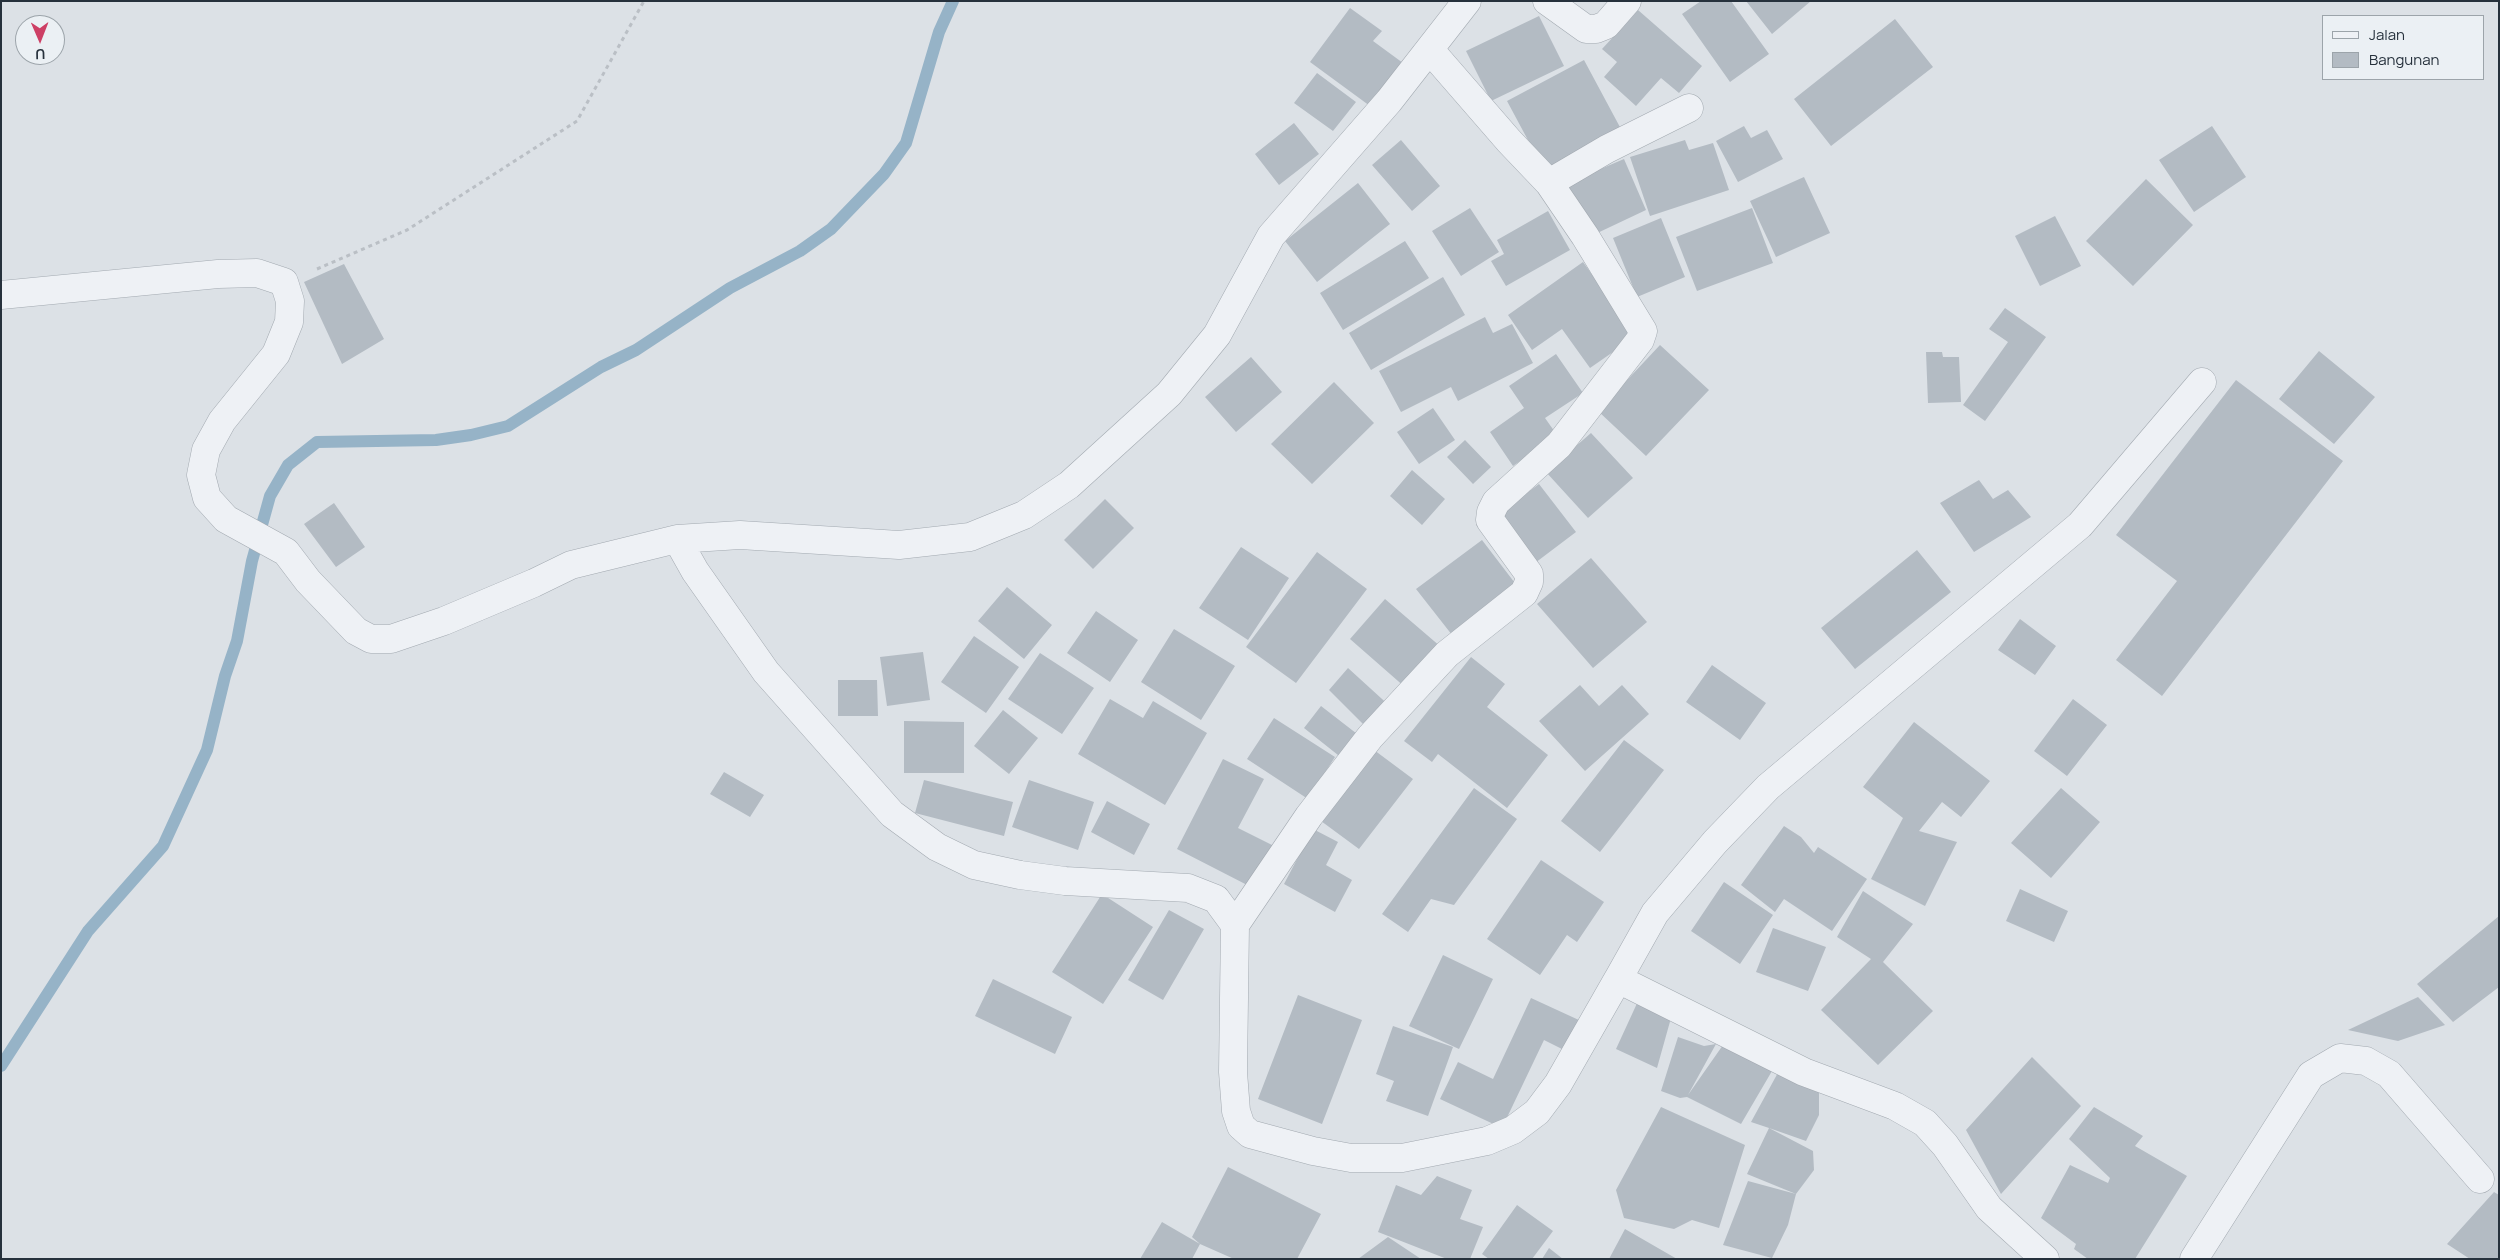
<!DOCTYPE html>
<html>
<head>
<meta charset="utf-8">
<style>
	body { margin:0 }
	#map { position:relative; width:2500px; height:1260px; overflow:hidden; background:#dce1e6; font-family:Manrope,sans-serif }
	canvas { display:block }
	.frame { position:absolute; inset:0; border:2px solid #26313c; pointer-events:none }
	.legend { position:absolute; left:2322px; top:15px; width:162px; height:65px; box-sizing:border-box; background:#ebf0f4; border:1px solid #9ca4aa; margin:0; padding:6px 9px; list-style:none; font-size:15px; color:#26313c }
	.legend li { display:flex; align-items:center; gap:10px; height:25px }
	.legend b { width:25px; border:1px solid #9ca4aa }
	.north { position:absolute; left:15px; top:15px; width:50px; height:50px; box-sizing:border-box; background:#ebf0f4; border:1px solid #9ca4aa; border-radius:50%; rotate:179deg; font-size:14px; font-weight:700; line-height:20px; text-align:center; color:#26313c }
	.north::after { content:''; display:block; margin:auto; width:18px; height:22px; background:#cd3f65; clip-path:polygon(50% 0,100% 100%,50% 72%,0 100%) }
</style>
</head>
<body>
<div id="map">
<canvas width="2500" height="1260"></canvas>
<div class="frame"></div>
<ul class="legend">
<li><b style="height:6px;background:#eef1f5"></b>Jalan</li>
<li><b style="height:14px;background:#b3bbc3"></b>Bangunan</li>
</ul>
<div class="north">U</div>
</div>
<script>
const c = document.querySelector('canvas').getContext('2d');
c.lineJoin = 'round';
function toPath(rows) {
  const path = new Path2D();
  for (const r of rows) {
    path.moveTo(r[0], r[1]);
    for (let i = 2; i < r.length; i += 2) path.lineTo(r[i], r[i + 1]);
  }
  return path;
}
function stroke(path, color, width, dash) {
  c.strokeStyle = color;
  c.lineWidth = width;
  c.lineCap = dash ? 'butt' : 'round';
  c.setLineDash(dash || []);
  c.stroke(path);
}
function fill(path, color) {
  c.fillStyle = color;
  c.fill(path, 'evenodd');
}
stroke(toPath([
	[1,1066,88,931,163,846,207,750,225,676,237,641,252,561,270,496,288,465,317,442,436,440,471,435,508,426,601,367,636,350,730,288,800,251,831,229,884,174,906,143,939,32,953,1]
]), '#96b3c7', 12);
fill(toPath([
	[1701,1,1731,1,1769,54,1730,82,1682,14],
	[1746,1,1811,1,1772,34],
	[1350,8,1382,31,1373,41,1403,63,1370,106,1310,62],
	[1638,10,1702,66,1679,93,1661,78,1636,106,1604,77,1617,62,1602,49],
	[1539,16,1564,66,1491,101,1466,51],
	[1895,19,1933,67,1831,146,1794,99],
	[1584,60,1621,129,1544,170,1507,101],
	[1317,73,1356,102,1333,131,1294,103],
	[1294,123,1319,154,1279,185,1255,154],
	[1744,126,1751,138,1767,130,1783,159,1738,182,1716,141],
	[2212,126,2246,177,2194,212,2159,160],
	[1401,140,1440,186,1412,211,1372,165],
	[1685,140,1689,150,1713,143,1729,190,1650,216,1630,157],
	[1624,159,1646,210,1591,236,1563,185],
	[1804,177,1830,233,1776,257,1750,201],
	[2146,179,2193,225,2133,286,2086,241],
	[1358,183,1390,224,1317,282,1285,241],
	[1470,208,1499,252,1461,276,1432,231],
	[1752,208,1773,263,1697,291,1676,237],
	[1548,211,1570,250,1506,286,1491,261,1504,254,1497,240],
	[2055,216,2081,266,2040,286,2015,236],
	[1661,218,1685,277,1637,297,1613,238],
	[1405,241,1429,278,1343,330,1320,293],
	[1583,262,1636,336,1590,368,1562,329,1532,350,1508,315],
	[344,264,384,339,342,364,304,282],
	[1443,277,1465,315,1371,370,1349,333],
	[2005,308,2046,337,1985,421,1963,405,2008,342,1989,329],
	[1485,317,1493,333,1512,324,1533,363,1458,401,1451,387,1401,412,1379,371],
	[1660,345,1709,390,1646,456,1598,411],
	[2319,351,2375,397,2334,444,2279,399],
	[1926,352,1942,352,1943,357,1959,357,1961,402,1928,403],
	[1556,354,1583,393,1545,418,1557,435,1513,466,1490,432,1524,408,1509,386],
	[1251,357,1282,392,1236,432,1205,397],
	[2236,380,2343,461,2162,696,2116,660,2177,581,2116,535],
	[1334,382,1374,423,1312,484,1271,444],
	[1433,408,1455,440,1419,464,1397,432],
	[1591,433,1633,478,1588,518,1546,472],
	[1465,440,1491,467,1473,484,1447,457],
	[1412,470,1445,499,1422,525,1390,496],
	[1979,480,1993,499,2008,490,2031,517,1974,552,1940,503],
	[1539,484,1576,532,1531,566,1494,517],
	[1105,499,1134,528,1093,569,1064,540],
	[334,503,365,547,336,567,304,524],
	[1482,540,1521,591,1456,640,1416,589],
	[1241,547,1289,578,1248,640,1199,608],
	[1917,550,1951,592,1855,669,1821,628],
	[1317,552,1367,589,1296,683,1246,647],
	[1591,558,1647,622,1593,668,1537,604],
	[1007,587,1052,625,1024,659,978,621],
	[1385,599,1441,647,1406,688,1350,639],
	[1096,611,1138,640,1110,682,1067,653],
	[2020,619,2056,646,2035,675,1998,650],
	[1174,629,1235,666,1201,720,1141,682],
	[974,636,1019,667,986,713,941,682],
	[923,652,930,700,887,706,880,657],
	[1040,653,1094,688,1062,734,1008,699],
	[1471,657,1505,684,1487,707,1548,755,1507,808,1438,754,1432,762,1404,741],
	[1712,665,1766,703,1740,740,1686,702],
	[1348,668,1393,709,1372,733,1329,690],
	[838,680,877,680,878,716,838,716],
	[1580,685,1599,706,1622,685,1649,714,1585,771,1539,721],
	[1110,699,1143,718,1153,701,1207,733,1165,805,1078,754],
	[2073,699,2107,725,2067,776,2034,751],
	[1321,706,1361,737,1343,759,1304,728],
	[1003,710,1038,738,1009,774,974,746],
	[1274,718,1335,757,1308,799,1247,759],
	[904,721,964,722,964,773,904,773],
	[1914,722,1990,781,1961,817,1942,802,1919,831,1957,842,1925,906,1871,879,1903,818,1863,787],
	[1624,740,1664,770,1600,852,1561,821],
	[1374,750,1413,779,1359,849,1321,821],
	[1223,759,1264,779,1238,828,1274,846,1253,888,1177,849],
	[724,772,764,795,750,817,710,794],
	[924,780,1013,802,1004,836,915,813],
	[1029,780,1094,802,1078,850,1012,827],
	[1474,788,1517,819,1454,905,1431,899,1408,932,1382,914],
	[2061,788,2100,822,2051,878,2011,843],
	[1107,801,1150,824,1134,855,1091,832],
	[1784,826,1801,837,1814,853,1818,847,1867,879,1832,931,1784,899,1775,912,1741,885],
	[1313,829,1338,842,1326,865,1352,880,1335,912,1284,884],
	[1541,860,1604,902,1577,942,1567,935,1540,975,1487,939],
	[1724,882,1773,915,1740,964,1691,931],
	[2020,889,2068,911,2054,942,2006,921],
	[1863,891,1913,924,1883,962,1933,1011,1878,1065,1821,1010,1871,959,1837,937],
	[1102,894,1153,927,1103,1004,1052,972],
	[1169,910,1204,929,1163,1000,1128,980],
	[2499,916,2499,987,2453,1022,2417,984],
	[1773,928,1826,947,1808,991,1756,972],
	[1443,955,1493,979,1459,1049,1409,1026],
	[993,979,1072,1017,1055,1054,975,1016],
	[1298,995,1362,1020,1322,1124,1258,1099],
	[2418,997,2445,1025,2398,1041,2348,1030],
	[1531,998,1581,1021,1566,1051,1544,1040,1502,1128,1440,1099,1458,1062,1493,1079],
	[1639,999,1671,1018,1657,1068,1616,1049],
	[1393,1026,1453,1047,1428,1116,1386,1101,1394,1081,1376,1074],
	[1678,1037,1704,1046,1716,1044,1688,1095,1723,1045,1772,1071,1741,1124,1687,1097,1680,1098,1661,1091],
	[2032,1057,2081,1106,2001,1194,1966,1130],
	[1780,1069,1819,1091,1819,1115,1806,1141,1769,1128,1813,1151,1814,1170,1796,1194,1747,1174,1769,1128,1751,1122],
	[1661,1107,1745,1145,1719,1228,1692,1220,1674,1229,1624,1218,1616,1190],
	[2094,1107,2143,1136,2135,1146,2187,1176,2135,1259,2088,1259,2074,1249,2076,1244,2041,1218,2070,1165,2108,1183,2110,1178,2069,1139],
	[1228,1167,1321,1214,1297,1259,1234,1259,1200,1244,1192,1237],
	[1437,1176,1472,1190,1460,1219,1483,1227,1470,1259,1447,1259,1378,1232,1396,1185,1421,1195],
	[1748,1181,1796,1194,1788,1225,1772,1258,1723,1245],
	[2494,1192,2499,1195,2499,1259,2470,1259,2447,1244],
	[1517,1205,1553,1231,1532,1259,1489,1259,1482,1254],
	[1162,1222,1200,1244,1192,1259,1140,1259],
	[1625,1229,1677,1259,1609,1259],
	[1388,1237,1421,1259,1358,1259],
	[1549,1248,1563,1259,1542,1259]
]), '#b3bbc3');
const minor = toPath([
	[1547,1,1586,29,1596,29,1606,25,1627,1],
	[1549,183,1607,149,1689,108],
	[1,295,218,274,257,273,284,282,290,301,289,322,276,354,222,421,206,450,201,475,207,498,226,519,286,552,308,581,356,631,371,639,391,639,444,621,534,583,571,565,677,539,740,535,899,545,970,537,1024,515,1069,485,1169,394,1217,335,1271,236,1389,101,1467,1],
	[677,539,695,571,766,672,892,814,937,847,974,865,1020,875,1065,881,1188,888,1216,899,1235,925,1233,1072,1236,1111,1241,1126,1250,1134,1313,1151,1351,1158,1402,1158,1487,1141,1513,1130,1537,1112,1558,1084,1618,979,1804,1072,1895,1106,1925,1123,1945,1145,1989,1208,2045,1259],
	[1235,925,1309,816,1370,737,1447,654,1524,593,1529,582,1529,574,1490,520,1491,512,1496,502,1559,445,1640,340,1643,331,1585,236,1549,183,1509,141,1430,50],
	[1618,979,1655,913,1715,842,1768,787,2080,525,2202,382],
	[2194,1259,2311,1075,2340,1058,2366,1061,2389,1074,2480,1179]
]);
stroke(minor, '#a2a9b0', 29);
stroke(toPath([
	[317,269,407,230,577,121,644,1]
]), '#babfc5', 3, [4, 4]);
stroke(minor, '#eef1f5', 28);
</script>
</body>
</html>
